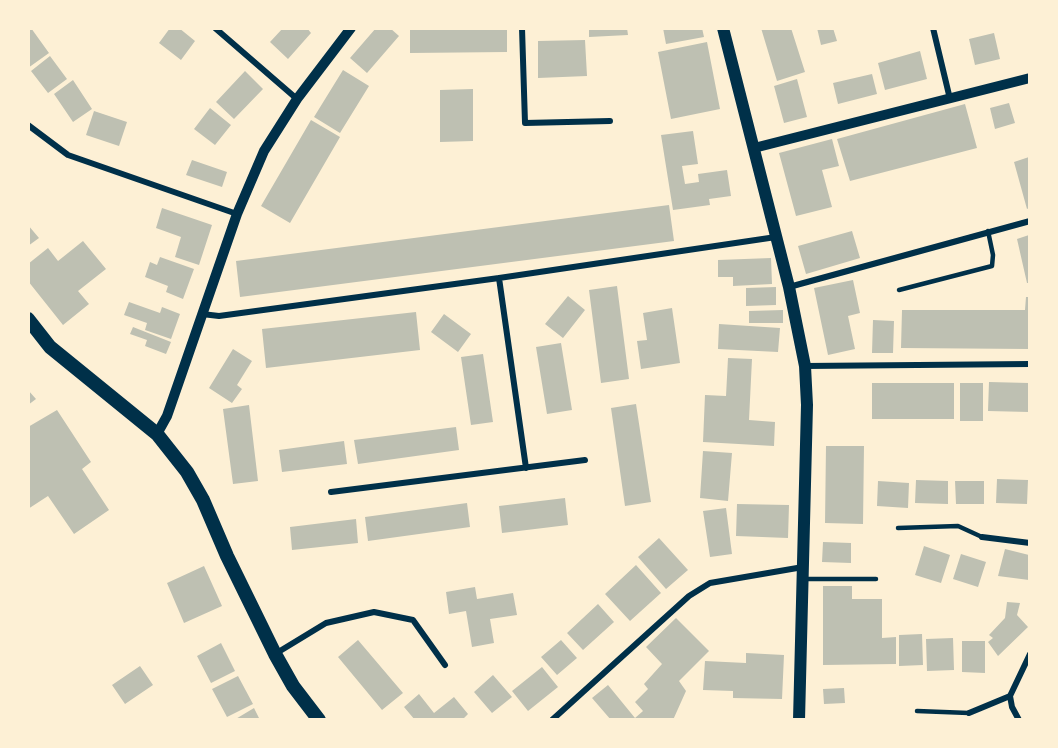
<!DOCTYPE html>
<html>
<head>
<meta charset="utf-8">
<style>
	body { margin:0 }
	#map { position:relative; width:1058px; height:748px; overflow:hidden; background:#fdf0d5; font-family:"PT Sans",sans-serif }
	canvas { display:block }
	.frame { position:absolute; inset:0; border:30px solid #fdf0d5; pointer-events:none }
</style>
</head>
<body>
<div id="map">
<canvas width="1058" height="748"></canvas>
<div class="frame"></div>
</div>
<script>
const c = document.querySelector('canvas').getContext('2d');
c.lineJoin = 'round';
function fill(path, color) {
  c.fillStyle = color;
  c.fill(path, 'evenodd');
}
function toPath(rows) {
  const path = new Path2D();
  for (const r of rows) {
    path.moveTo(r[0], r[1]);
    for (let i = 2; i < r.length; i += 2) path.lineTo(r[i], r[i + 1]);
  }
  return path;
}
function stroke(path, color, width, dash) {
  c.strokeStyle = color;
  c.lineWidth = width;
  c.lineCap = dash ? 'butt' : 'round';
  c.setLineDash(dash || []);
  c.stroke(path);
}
fill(toPath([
	[28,28,31,28,49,53,28,68],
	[170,28,179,28,195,41,181,60,159,43],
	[283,28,307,28,311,33,288,59,270,42],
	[376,28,390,28,399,36,367,73,350,58],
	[410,28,507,28,507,52,410,53],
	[589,28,627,28,628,35,589,37],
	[663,28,702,28,704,37,666,44],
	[761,28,791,28,805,72,777,81],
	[817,28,833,28,837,41,821,45],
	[994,33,1000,59,975,65,969,39],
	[585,40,587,76,538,78,538,41],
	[707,42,720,109,671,119,658,52],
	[920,51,927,79,885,90,878,63],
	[50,56,67,79,48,93,31,71],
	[343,70,369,86,340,133,314,117],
	[245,71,263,89,234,119,216,102],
	[872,74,877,94,838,104,833,83],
	[797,79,807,117,784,123,774,86],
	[73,80,92,109,73,122,54,94],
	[473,89,473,141,440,142,440,90],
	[1009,103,1015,123,995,129,990,108],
	[965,104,977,148,850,181,837,139],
	[210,108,231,125,215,145,194,129],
	[94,111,127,122,119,146,86,135],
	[311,120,340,137,290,223,261,206],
	[693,131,698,164,682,166,685,184,699,182,698,174,727,170,731,196,709,199,710,205,673,210,661,135],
	[832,139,839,166,822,170,832,207,796,216,779,153],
	[1029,157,1029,208,1027,209,1014,162],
	[192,160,227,172,222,187,186,175],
	[669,205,674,241,240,297,236,261],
	[162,208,212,225,199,265,175,257,181,237,156,228],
	[28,225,39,238,28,246],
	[852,231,860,258,806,274,798,246],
	[1029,235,1029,283,1027,283,1017,239],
	[83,241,106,269,78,291,89,304,63,325,28,281,28,264,48,248,58,261],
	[160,257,194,269,183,299,166,292,168,286,145,277,150,262,157,265],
	[771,258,772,284,733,286,733,277,718,277,718,260],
	[853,280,860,313,848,316,855,349,828,355,814,288],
	[617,286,629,379,601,383,589,290],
	[776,287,776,305,746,306,746,288],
	[568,296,585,310,563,338,545,324],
	[1026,297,1029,297,1029,349,901,348,902,310,1025,310],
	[129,302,160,313,162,307,180,314,171,339,145,330,147,323,124,315],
	[672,308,680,363,641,369,637,341,647,340,643,313],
	[783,310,783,323,749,323,749,311],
	[416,312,420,350,266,368,262,329],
	[444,314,471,334,458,352,431,332],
	[873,320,894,321,893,353,872,353],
	[719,324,780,328,778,352,718,349],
	[133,327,171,342,166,354,145,346,147,340,130,334],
	[561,343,572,410,547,414,536,347],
	[233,349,252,361,237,385,242,389,232,403,209,388],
	[483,354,493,422,471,425,461,357],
	[728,358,752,359,749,420,775,422,774,446,703,442,705,395,726,396],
	[989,382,1029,383,1029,412,988,411],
	[872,383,954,383,954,419,872,419],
	[960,383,983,383,983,421,960,421],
	[28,390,36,399,28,405],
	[636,404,651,502,625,506,611,408],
	[249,405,258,481,233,484,223,409],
	[57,410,91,462,82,469,109,510,74,534,48,496,28,509,28,427],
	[456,427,459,450,358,464,354,440],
	[344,441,347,464,282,472,279,450],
	[826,446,864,446,863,524,825,523],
	[703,451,732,453,728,501,700,498],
	[997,479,1028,480,1027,504,996,503],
	[916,480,948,481,948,504,915,503],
	[878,481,909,483,908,508,877,506],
	[955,481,984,481,984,504,956,504],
	[565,498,568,525,502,533,499,506],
	[467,503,470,527,368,541,365,517],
	[737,504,789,505,788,538,736,536],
	[726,508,732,554,710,557,703,511],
	[356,519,358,543,292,550,290,527],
	[659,538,688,570,666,589,638,557],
	[823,542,851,543,851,563,822,562],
	[924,546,950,555,941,583,915,575],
	[1005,549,1029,555,1029,580,998,576],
	[961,554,986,562,978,587,953,579],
	[636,565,661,593,630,621,605,594],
	[204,566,222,606,184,623,167,583],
	[823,586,852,586,852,599,882,599,882,638,896,637,896,664,823,665],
	[475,587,477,599,513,593,517,615,490,619,494,643,472,647,466,611,449,614,446,592],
	[1007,602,1020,603,1017,615,1028,627,998,656,988,642,993,638,989,635,1005,618],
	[598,604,614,622,583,650,567,633],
	[676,618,709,651,679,681,686,691,673,720,611,720,592,698,608,685,635,718,643,711,635,702,648,689,644,684,662,664,646,647],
	[922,634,923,665,899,666,899,635],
	[953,638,954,670,927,671,926,639],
	[358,640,403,693,382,710,338,657],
	[561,640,577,658,557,675,541,657],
	[962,641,985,641,985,673,962,672],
	[221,643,235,671,211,683,197,656],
	[746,653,784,655,782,699,733,698,733,691,703,690,705,661,746,663],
	[140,666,153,685,125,704,112,685],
	[542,667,558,687,528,711,512,691],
	[493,675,512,697,492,713,474,692],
	[238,676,253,704,227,717,212,689],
	[844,688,845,703,824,704,823,689],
	[419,694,434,713,454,697,468,714,462,720,415,720,404,707],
	[254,708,260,720,234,720]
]), '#bec0b2');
stroke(toPath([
	[899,290,992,266,993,255,988,231],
	[898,528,958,526,982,537],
	[805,579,876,579],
	[917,711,969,713]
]), '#003049', 4.5);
stroke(toPath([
	[215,28,297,99],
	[522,28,525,123,610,121],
	[933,28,950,99],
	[28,125,68,155,237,214],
	[499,278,526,468],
	[789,287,1030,221],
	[202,314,219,316,499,278,776,237],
	[805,366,1030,364],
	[331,492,585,460],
	[982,537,1030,543],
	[275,654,326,623,374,612,413,620,445,665],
	[969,713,1010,696],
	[552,720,689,596,710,583,803,567],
	[1019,720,1012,707,1010,696,1030,654]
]), '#003049', 6);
stroke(toPath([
	[754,148,1030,78],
	[157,434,167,416,237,214,264,151,297,99,351,28]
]), '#003049', 10);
stroke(toPath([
	[723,28,789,287,805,366,807,405,799,720]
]), '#003049', 12);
stroke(toPath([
	[28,319,50,347,157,434,187,472,203,500,227,556,275,654,293,686,319,720]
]), '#003049', 14);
</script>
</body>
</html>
